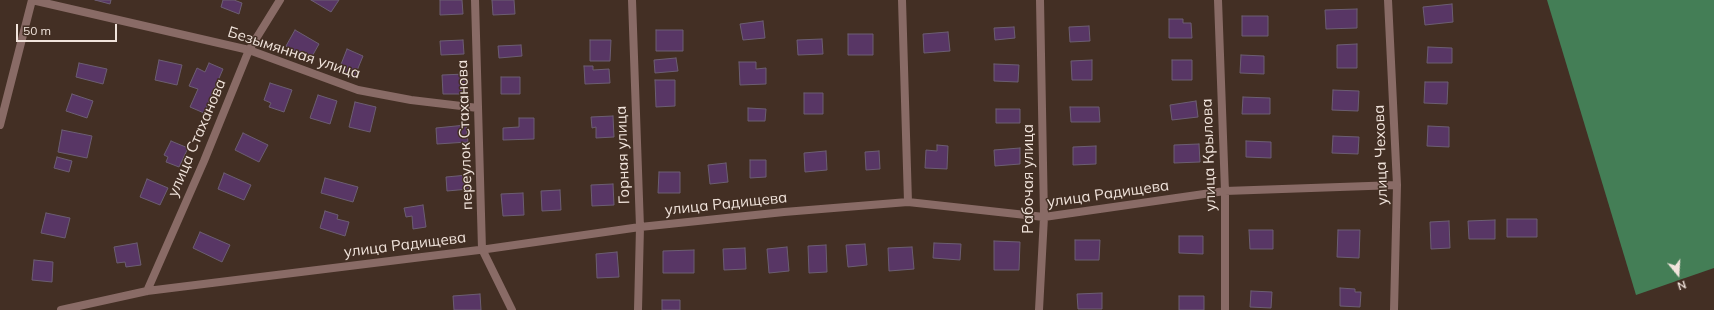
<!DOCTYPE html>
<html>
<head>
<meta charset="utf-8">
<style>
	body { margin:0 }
	#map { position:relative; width:1714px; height:310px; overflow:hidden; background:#432f24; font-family:Mulish,sans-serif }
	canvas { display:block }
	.north { position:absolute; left:1658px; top:254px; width:40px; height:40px; -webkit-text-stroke:3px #432f24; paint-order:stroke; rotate:162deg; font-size:11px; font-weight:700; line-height:16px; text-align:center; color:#f1e4dc }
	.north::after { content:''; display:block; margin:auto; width:14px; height:18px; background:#f1e4dc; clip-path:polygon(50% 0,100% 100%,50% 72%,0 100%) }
	.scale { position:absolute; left:16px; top:24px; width:101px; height:18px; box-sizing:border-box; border:2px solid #f1e4dc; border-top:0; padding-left:5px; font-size:12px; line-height:14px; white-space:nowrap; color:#f1e4dc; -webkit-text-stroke:3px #432f24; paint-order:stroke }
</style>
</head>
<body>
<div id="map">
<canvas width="1714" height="310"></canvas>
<div class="north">N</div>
<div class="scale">50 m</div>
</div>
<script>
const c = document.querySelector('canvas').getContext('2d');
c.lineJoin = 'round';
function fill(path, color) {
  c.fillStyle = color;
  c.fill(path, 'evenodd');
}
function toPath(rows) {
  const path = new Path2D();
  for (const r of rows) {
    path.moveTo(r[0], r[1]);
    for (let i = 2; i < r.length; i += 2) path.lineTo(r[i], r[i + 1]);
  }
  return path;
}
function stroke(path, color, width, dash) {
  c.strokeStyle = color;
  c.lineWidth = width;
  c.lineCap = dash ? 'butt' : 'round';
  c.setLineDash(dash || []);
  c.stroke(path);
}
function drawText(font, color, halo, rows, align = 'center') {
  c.font = font + ' Mulish,sans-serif';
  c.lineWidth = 3;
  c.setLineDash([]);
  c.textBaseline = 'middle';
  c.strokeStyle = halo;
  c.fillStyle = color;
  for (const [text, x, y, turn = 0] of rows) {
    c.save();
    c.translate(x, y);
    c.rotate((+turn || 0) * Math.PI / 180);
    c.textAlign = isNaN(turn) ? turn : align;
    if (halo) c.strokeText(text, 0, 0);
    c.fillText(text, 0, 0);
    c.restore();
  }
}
fill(toPath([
	[1547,0,1714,0,1714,268,1636,295]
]), '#447e56');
const building = toPath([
	[95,0,111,0,110,4,95,0],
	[223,0,234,0,242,3,239,14,221,7,223,0],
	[311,0,339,0,331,12,311,0],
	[440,0,462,0,463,14,440,15,440,0],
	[492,0,514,0,515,14,493,15,492,0],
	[1452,4,1453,22,1425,25,1423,7,1452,4],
	[1357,9,1357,28,1326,29,1325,10,1357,9],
	[1242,16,1268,16,1268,36,1242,36,1242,16],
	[1169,19,1183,19,1183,23,1191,23,1192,38,1169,38,1169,19],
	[763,21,765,38,743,40,740,24,763,21],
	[1089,26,1090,41,1070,42,1069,27,1089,26],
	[1014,27,1015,38,995,40,994,28,1014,27],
	[295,30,319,44,310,60,286,46,295,30],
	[656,30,683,30,683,51,656,51,656,30],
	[948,32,950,51,924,53,923,34,948,32],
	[848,34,873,34,873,55,848,55,848,34],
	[822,39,823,54,798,55,797,40,822,39],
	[463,40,464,54,441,55,440,41,463,40],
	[590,40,611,40,610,61,590,61,590,40],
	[1357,44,1357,68,1337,68,1337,45,1357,44],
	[521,45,522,56,499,58,498,46,521,45],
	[1428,47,1452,48,1452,63,1427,63,1428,47],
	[347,49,363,56,354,78,338,72,347,49],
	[1241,55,1264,56,1264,74,1240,73,1241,55],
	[676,58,678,71,655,73,654,60,676,58],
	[159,60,182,65,177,85,155,80,159,60],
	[1092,60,1092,80,1072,80,1071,61,1092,60],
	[1172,60,1192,60,1192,80,1172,80,1172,60],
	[739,62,756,62,756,69,766,68,766,84,740,85,739,62],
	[79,63,107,69,103,84,76,77,79,63],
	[209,63,223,69,204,113,190,107,198,89,189,86,197,68,205,72,209,63],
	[994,64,1019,65,1018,82,994,81,994,64],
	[584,66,593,66,593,70,609,69,610,83,585,84,584,66],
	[465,74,466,94,443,94,442,75,465,74],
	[501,77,520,77,520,94,501,94,501,77],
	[655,80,675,80,675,106,656,107,655,80],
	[1425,82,1448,82,1447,104,1424,103,1425,82],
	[270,83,292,90,284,112,269,107,271,103,264,100,270,83],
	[1333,90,1359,91,1358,111,1332,110,1333,90],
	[804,93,823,93,823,114,804,114,804,93],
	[72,94,93,101,87,118,66,111,72,94],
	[318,95,337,101,330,124,310,118,318,95],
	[1243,97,1270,98,1270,114,1242,114,1243,97],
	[1196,101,1198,117,1172,120,1170,105,1196,101],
	[355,102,376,107,370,132,349,127,355,102],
	[1070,107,1099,107,1100,122,1071,122,1070,107],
	[748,108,766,109,765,121,748,121,748,108],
	[996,109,1020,109,1020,123,996,123,996,109],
	[613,116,614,137,596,138,596,127,592,128,591,117,613,116],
	[519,118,534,118,534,139,503,140,503,128,519,127,519,118],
	[466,125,468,142,437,144,436,128,466,125],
	[1428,126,1449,127,1449,147,1427,146,1428,126],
	[62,130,92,136,87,158,58,152,62,130],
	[243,133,268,145,259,162,235,150,243,133],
	[1333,136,1359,137,1358,154,1332,153,1333,136],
	[171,141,188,148,179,167,166,162,168,157,164,155,171,141],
	[1246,141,1271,142,1271,158,1246,157,1246,141],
	[1199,144,1200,162,1174,163,1174,145,1199,144],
	[937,145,948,146,947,169,925,168,926,150,937,151,937,145],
	[1096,146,1096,164,1073,165,1073,147,1096,146],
	[1020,148,1020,164,995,166,994,150,1020,148],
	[826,151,827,170,805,172,804,153,826,151],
	[879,151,880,169,866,170,865,152,879,151],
	[57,157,72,161,69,172,54,168,57,157],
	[750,160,766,160,766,177,750,178,750,160],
	[726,163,728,182,710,184,708,165,726,163],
	[659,172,680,172,680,193,658,193,659,172],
	[224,173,251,185,244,200,218,189,224,173],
	[468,175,469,189,447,191,446,177,468,175],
	[325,178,358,187,353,202,321,193,325,178],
	[147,179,168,188,160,205,140,197,147,179],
	[613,184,614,205,592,206,591,185,613,184],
	[560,190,561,210,542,211,541,191,560,190],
	[523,193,524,215,503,216,501,194,523,193],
	[423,205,426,227,413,229,412,216,406,217,404,208,423,205],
	[325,211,338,215,337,219,349,222,345,236,320,228,325,211],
	[46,213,70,218,65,238,41,233,46,213],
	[1507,219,1537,219,1537,237,1507,237,1507,219],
	[1495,220,1495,239,1469,239,1468,221,1495,220],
	[1449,221,1450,248,1431,249,1430,222,1449,221],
	[1249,230,1273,230,1273,249,1250,249,1249,230],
	[1338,230,1360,230,1359,258,1337,257,1338,230],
	[200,232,230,245,222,262,193,248,200,232],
	[1179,236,1203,236,1203,254,1179,253,1179,236],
	[1075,240,1100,240,1099,260,1075,260,1075,240],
	[994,241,1020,242,1019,270,994,270,994,241],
	[137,243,141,265,126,267,125,262,117,263,114,247,137,243],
	[934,243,961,244,960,260,933,258,934,243],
	[865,244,867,265,848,267,846,245,865,244],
	[826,245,827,272,809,273,808,246,826,245],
	[787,247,789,271,769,273,767,249,787,247],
	[912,247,914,269,889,271,888,248,912,247],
	[745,248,746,269,724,270,723,249,745,248],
	[694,250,694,273,663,273,663,251,694,250],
	[617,252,619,277,597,278,596,254,617,252],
	[34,260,53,262,52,282,32,280,34,260],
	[1340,288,1355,289,1355,292,1361,292,1360,307,1340,306,1340,288],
	[1251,291,1272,292,1271,308,1250,307,1251,291],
	[1102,293,1102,309,1078,309,1077,294,1102,293],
	[480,294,481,310,454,310,453,296,480,294],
	[1179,296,1204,296,1204,310,1179,310,1179,296],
	[662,300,680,300,680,310,662,310,662,300]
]);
fill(building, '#583665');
stroke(building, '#6c5e72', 1);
stroke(toPath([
	[32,0,249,50,358,90,411,100,478,108],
	[475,0,482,249,512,310],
	[632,0,640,227,638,310],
	[902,0,908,202],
	[1218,0,1225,191,1225,310],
	[1388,0,1397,185,1394,310],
	[0,125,32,0],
	[147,291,204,161,249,50,280,0],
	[61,310,147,291,487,249,640,227,784,212,908,202,1044,217,1225,191,1397,185],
	[1039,310,1044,217,1040,0]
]), '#896b66', 8);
drawText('15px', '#f1e4dc', '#432f24', [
	["Безымянная улица",294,53,18],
	["переулок Стаханова",465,135,-92],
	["улица Стаханова",197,138,-67],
	["Горная улица",623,155,-92],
	["улица Крылова",1209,155,-92],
	["улица Чехова",1381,155,-92],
	["Рабочая улица",1028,179,-90],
	["улица Радищева",1108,194,-8],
	["улица Радищева",726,204,-6],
	["улица Радищева",405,245,-7]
]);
</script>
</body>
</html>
